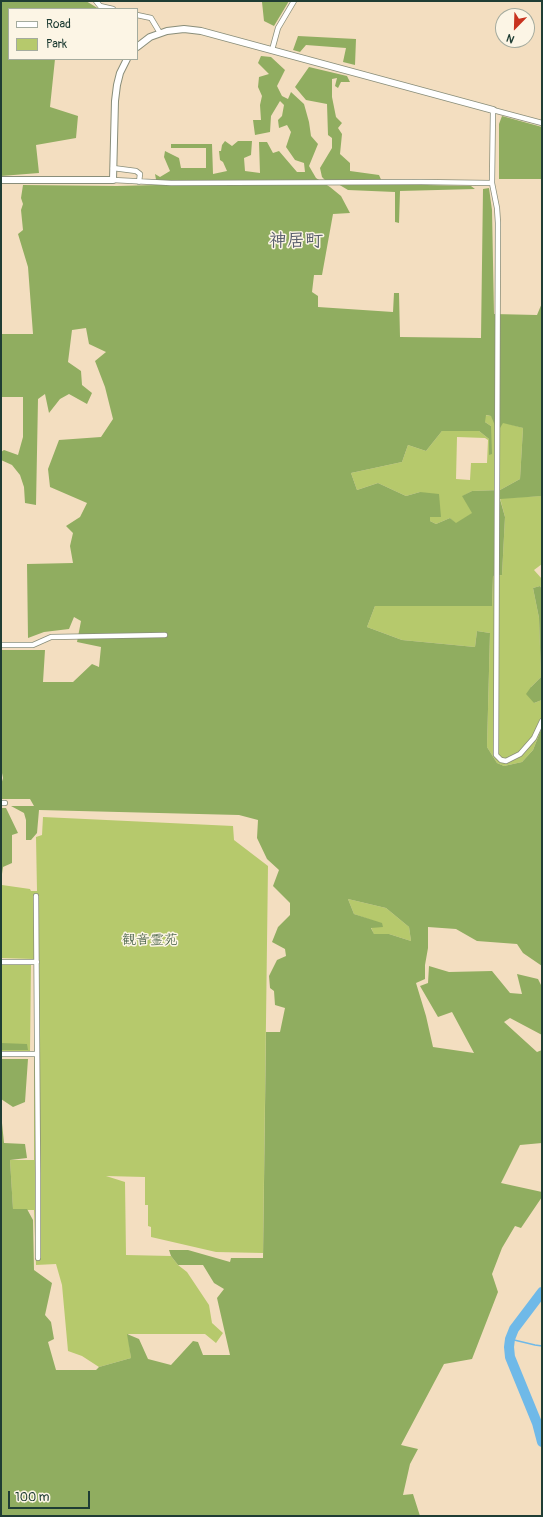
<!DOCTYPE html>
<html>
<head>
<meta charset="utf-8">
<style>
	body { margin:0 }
	#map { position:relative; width:543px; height:1517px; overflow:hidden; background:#f3dec0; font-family:Pangolin,sans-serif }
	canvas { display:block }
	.frame { position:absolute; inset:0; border:2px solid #1f3d34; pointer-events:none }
	.legend { position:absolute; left:8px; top:8px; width:130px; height:52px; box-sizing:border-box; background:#fcf5e5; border:1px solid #a4ab9e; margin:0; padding:5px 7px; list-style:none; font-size:12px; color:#1f3d34 }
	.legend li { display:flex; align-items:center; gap:8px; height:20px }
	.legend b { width:20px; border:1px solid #a4ab9e }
	.north { position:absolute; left:495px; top:8px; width:40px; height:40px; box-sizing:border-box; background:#fcf5e5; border:1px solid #a4ab9e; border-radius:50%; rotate:203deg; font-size:11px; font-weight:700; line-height:16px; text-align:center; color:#1f3d34 }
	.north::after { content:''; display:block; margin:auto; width:14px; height:18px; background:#c8321e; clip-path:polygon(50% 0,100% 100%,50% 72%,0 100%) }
	.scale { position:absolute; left:8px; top:1491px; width:82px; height:18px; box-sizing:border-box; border:2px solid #1f3d34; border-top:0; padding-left:5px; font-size:12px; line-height:14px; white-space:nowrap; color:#1f3d34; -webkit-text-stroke:3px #fcf5e5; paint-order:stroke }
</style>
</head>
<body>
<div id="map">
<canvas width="543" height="1517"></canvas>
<div class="frame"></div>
<ul class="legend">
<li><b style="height:5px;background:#fff"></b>Road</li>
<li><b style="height:11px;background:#b6c96c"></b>Park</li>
</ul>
<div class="north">N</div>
<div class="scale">100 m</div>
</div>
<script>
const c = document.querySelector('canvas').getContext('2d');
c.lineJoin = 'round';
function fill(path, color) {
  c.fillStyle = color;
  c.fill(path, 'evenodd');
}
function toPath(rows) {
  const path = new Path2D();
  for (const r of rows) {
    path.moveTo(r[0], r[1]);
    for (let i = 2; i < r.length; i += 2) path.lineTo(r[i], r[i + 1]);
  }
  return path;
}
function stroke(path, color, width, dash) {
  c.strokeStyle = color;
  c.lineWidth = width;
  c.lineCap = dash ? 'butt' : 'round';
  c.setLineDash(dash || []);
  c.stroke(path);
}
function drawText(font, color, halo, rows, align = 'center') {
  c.font = font + ' Pangolin,"Klee One",sans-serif';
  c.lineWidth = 3;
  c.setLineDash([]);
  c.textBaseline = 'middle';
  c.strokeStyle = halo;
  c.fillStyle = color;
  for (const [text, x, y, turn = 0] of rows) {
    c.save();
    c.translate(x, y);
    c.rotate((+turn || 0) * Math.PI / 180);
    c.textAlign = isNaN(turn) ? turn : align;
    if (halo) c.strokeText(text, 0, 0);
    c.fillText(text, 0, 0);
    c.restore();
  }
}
fill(toPath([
	[485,415,491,416,503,422,523,428,520,479,500,490,472,491,463,496,473,513,456,524,450,518,436,524,430,521,430,517,441,517,420,492,406,496,378,483,357,490,351,473,402,462,408,445,426,451,442,431,479,431,489,439,489,454,491,426,485,422],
	[457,437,485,438,488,440,487,463,471,463,470,480,456,479],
	[542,496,542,564,534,570,542,579,542,589,540,586,533,588,539,618,541,677,531,687,534,703,542,700,542,727,533,750,522,762,504,766,497,763,487,747,490,633,477,631,475,647,402,640,367,627,375,606,492,606,493,576,502,575,505,517,500,498],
	[43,817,233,826,234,840,268,866,263,1253,216,1252,151,1237,151,1227,148,1226,148,1205,145,1205,145,1177,106,1176,125,1182,126,1255,171,1256,178,1265,187,1272,209,1305,212,1323,223,1333,216,1343,205,1334,128,1334,131,1358,99,1367,82,1356,68,1351,62,1285,56,1264,36,1265,34,1210,13,1210,10,1160,34,1160,34,959,1,958,1,896,2,885,30,889,31,891,37,891,36,837,42,835],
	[348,899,386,908,409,927,411,941,389,934,374,935,371,927,382,924,354,914],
	[1,965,31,965,30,1051,1,1051]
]), '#b6c96c');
fill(toPath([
	[1,1,86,1,99,9,9,9,9,59,55,59,50,107,78,116,76,138,36,145,39,173,1,176],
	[244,1,289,1,274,26,264,21,262,2,243,2],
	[298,36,356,39,355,65,343,62,346,48,306,45,300,52,293,50],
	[261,56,271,57,285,70,277,86,282,96,288,99,291,92,304,104,309,122,311,136,318,144,309,166,316,178,330,187,341,196,350,213,333,214,322,275,314,275,312,292,318,296,318,307,393,312,394,293,399,293,400,337,481,338,483,189,489,188,492,210,494,314,537,315,542,303,542,496,500,499,505,517,502,575,493,576,492,606,375,606,367,627,402,640,475,647,477,631,490,633,487,747,497,763,504,766,522,762,533,750,542,727,542,966,523,953,517,944,477,941,456,929,428,927,428,948,425,965,425,979,416,983,426,1016,433,1047,474,1053,452,1012,438,1017,420,986,428,983,429,966,449,972,492,971,510,993,522,994,517,974,538,979,542,987,542,1035,510,1018,504,1022,537,1052,542,1050,542,1143,520,1145,501,1183,542,1192,542,1197,521,1228,515,1226,502,1248,492,1274,498,1292,472,1359,444,1364,401,1445,418,1449,410,1464,403,1495,413,1494,420,1516,1,1516,1,1113,4,1143,25,1144,27,1158,10,1160,13,1209,27,1209,33,1220,34,1270,52,1283,45,1315,51,1322,54,1339,48,1342,56,1370,96,1370,99,1367,131,1358,127,1334,139,1339,148,1359,171,1365,193,1341,198,1342,203,1355,230,1355,217,1298,224,1289,214,1283,203,1265,178,1265,171,1256,169,1250,188,1250,230,1262,231,1258,263,1258,266,1032,280,1032,285,1008,275,1005,274,991,270,988,269,976,277,960,286,956,285,949,272,942,278,927,290,915,290,903,273,886,279,870,267,859,257,838,258,820,239,815,39,810,37,833,31,840,26,840,26,820,24,813,11,806,34,806,30,799,1,799,1,785,3,778,1,768,1,650,45,650,43,682,73,682,92,664,99,667,101,647,77,642,81,621,74,617,69,629,44,632,28,638,27,564,73,563,70,546,73,533,66,526,80,517,87,503,50,487,48,469,59,440,101,437,113,419,105,387,95,361,106,352,89,344,86,328,72,330,68,362,81,371,82,385,92,393,87,404,69,394,60,399,49,413,45,394,38,399,36,505,25,503,24,487,20,475,12,465,1,460,1,452,4,450,18,455,23,437,23,397,1,397,1,334,33,334,28,267,18,234,23,230,21,210,23,204,21,198,23,185,117,186,157,185,155,174,160,177,170,171,164,157,165,151,179,158,181,168,206,168,206,148,171,148,171,144,212,144,213,174,227,171,223,162,220,160,219,151,221,151,222,145,225,141,232,146,238,141,252,141,251,155,244,158,245,171,260,173,259,142,267,142,273,153,279,151,297,172,305,172,304,163,295,160,286,147,291,132,287,125,279,128,278,120,282,116,284,105,280,101,271,116,270,132,255,135,253,120,261,120,260,105,262,96,258,87,259,77,269,74,258,63],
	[486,415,491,416,496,428,500,428,503,423,523,428,520,479,500,490,472,491,462,496,472,513,456,523,450,518,436,524,430,521,430,517,441,517,439,494,420,492,406,496,378,483,357,490,351,473,402,462,408,445,426,451,442,431,479,431,489,439,489,455,492,454,491,426,485,422],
	[348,899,386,908,409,927,411,941,389,934,374,934,371,928,383,927,382,923,354,914],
	[309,67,347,76,350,82,341,82,338,88,335,86,337,78,332,79,332,97,336,117,342,123,338,128,342,134,340,154,350,163,350,171,379,175,383,184,471,186,475,189,400,191,399,223,395,222,395,192,348,190,338,184,329,184,322,177,320,168,332,148,332,138,328,135,327,104,306,100,295,87],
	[502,116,542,127,542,179,499,179,499,124],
	[540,586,542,589,542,700,534,703,526,694,531,687,541,677,539,618,533,588],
	[1,808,6,808,18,833,12,835,12,863,3,867,1,881],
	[1,1043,27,1044,28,1050,1,1050],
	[1,1059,28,1059,25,1102,13,1107,1,1099]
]), '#90ad60');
stroke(toPath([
	[510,1339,535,1345,542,1346]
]), '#6fb9e8', 1.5);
stroke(toPath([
	[542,1292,514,1329,510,1339,509,1347,510,1357,537,1423,542,1442]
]), '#6fb9e8', 10);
const street = toPath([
	[96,1,100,6,113,9],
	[137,15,151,18,160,33],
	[272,50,278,28,294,1],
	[542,123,493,110,492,183,497,208,498,223,496,755,501,760,506,761,520,754,534,738,542,721],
	[113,168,136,171,140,174,139,182],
	[113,180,171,183,421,182,492,183],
	[1,645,33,645,51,637,165,635],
	[1,803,5,803],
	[36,896,38,1173,38,1258],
	[1,962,37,962],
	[1,1054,37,1054]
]);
const secondary = toPath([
	[137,47,150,37,167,31,184,29,201,31,493,110],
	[1,180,113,180,115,101,117,85,120,73,127,59]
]);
stroke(street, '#898e7a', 6);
stroke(secondary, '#898e7a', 8);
stroke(street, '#fff', 4.5);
stroke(secondary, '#fff', 6);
drawText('14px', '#3d593f', '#fcf5e5', [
	["観音霊苑",150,940]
]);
drawText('bold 18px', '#575d6c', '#fcf5e5', [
	["神居町",296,241]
]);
</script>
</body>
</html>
